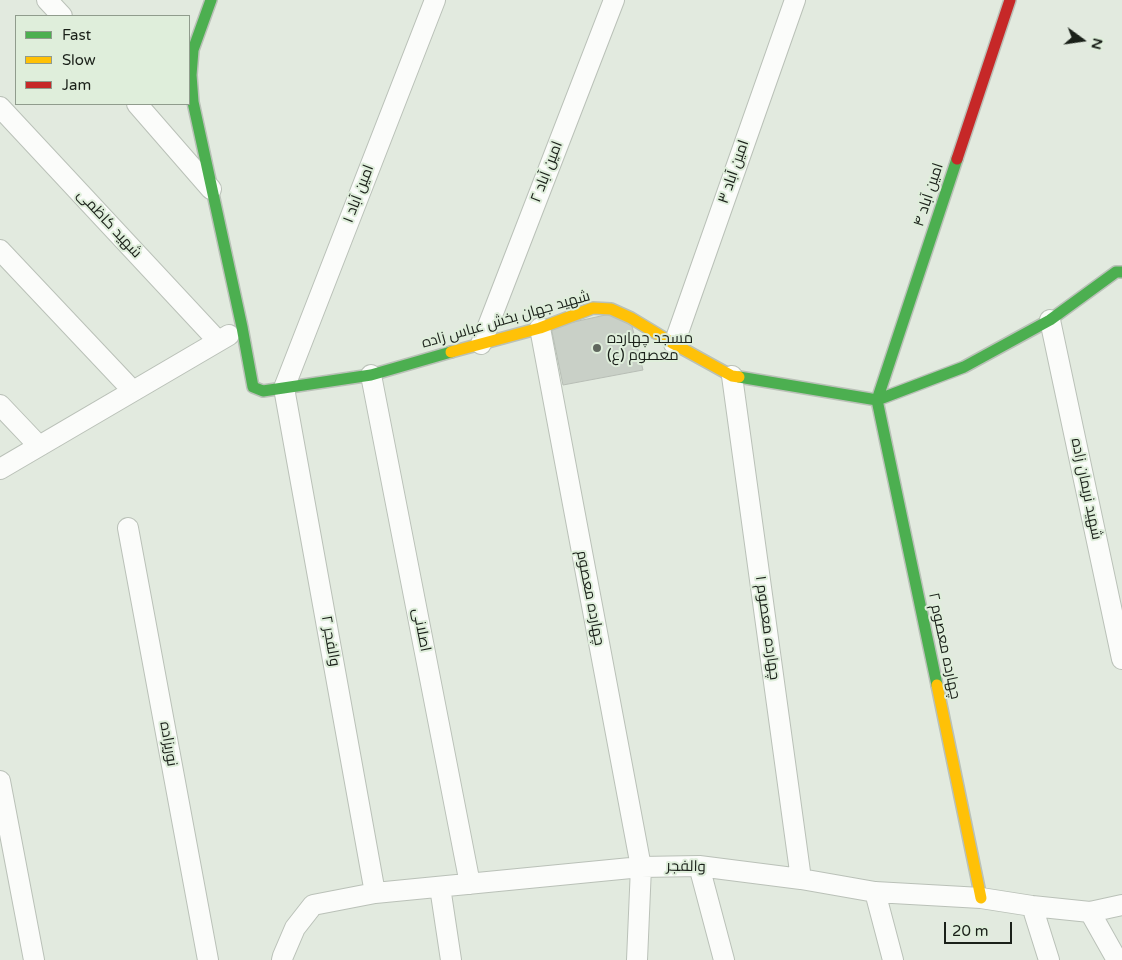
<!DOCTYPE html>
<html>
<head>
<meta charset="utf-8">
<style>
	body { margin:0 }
	#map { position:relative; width:1122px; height:960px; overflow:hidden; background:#e2eadf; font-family:"Varela Round",sans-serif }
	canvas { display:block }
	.legend { position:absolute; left:15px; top:15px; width:175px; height:90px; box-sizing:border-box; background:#dfeedb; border:1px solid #909c8d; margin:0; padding:6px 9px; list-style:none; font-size:15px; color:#1a2019 }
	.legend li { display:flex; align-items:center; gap:10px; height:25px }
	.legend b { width:25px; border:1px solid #909c8d }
	.north { position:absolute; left:1057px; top:15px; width:50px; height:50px; -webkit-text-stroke:4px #dfeedb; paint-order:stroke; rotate:104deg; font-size:14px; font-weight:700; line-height:20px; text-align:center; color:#1a2019 }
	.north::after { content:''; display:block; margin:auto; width:18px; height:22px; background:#1a2019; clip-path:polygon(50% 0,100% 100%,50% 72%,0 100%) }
	.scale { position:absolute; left:944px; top:922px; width:68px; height:22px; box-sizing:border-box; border:2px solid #1a2019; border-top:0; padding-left:6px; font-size:15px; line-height:18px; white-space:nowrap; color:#1a2019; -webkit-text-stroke:4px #dfeedb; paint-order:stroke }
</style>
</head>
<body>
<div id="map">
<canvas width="1122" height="960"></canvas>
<ul class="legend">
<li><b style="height:6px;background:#4caf50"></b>Fast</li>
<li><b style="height:6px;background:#ffc107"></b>Slow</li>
<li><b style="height:6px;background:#c62828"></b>Jam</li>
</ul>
<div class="north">N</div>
<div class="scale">20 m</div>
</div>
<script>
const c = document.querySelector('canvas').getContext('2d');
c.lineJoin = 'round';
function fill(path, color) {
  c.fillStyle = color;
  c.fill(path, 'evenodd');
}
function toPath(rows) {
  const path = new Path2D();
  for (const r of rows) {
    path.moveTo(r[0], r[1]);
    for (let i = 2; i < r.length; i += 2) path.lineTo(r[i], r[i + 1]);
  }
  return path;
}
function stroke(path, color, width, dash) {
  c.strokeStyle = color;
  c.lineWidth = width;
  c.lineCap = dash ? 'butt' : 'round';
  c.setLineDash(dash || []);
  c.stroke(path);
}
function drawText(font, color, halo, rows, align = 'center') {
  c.font = font + ' "Varela Round",Cairo,sans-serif';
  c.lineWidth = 4;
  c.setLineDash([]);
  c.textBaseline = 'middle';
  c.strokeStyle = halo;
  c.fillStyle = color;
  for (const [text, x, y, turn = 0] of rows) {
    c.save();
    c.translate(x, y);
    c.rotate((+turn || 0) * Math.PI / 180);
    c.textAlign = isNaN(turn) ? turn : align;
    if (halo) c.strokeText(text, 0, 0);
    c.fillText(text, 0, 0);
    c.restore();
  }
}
const building = toPath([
	[610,314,632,326,643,370,563,385,551,327,610,314]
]);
fill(building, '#c9d0c7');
stroke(building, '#b7bdb5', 1);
const street = toPath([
	[47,0,62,16],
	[137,104,211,189],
	[0,107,218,341],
	[0,250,133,391],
	[1050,320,1122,659],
	[540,328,641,867,637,960],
	[481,344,614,0],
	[674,344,795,0],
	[371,375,470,884],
	[732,376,801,879],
	[0,405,39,446],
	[0,469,229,335],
	[128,528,208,960],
	[0,781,34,960],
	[699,866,724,960],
	[440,887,451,960],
	[875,892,893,960],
	[375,893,284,388,435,0],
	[1032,906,1049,960],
	[1090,912,1117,960],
	[282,960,283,956,295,928,313,905,375,893,641,867,699,866,801,879,875,892,981,898,1032,906,1090,912,1122,905]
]);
const fast = toPath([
	[211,0,193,50,191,75,193,102,242,327,253,387,263,391,371,375,451,352],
	[739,377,877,400,964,367,1050,320,1116,272,1122,272],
	[937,685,877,400,957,159]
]);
const slow = toPath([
	[451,352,540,328,593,308,611,309,631,318,674,344,732,376,739,377],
	[937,685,981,898]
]);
const jam = toPath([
	[957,159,1010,0]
]);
stroke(street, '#bac1b8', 22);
stroke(fast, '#bac1b8', 14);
stroke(slow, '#bac1b8', 14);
stroke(jam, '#bac1b8', 14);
stroke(street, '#fbfcfa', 20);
stroke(fast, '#4caf50', 11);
stroke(slow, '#ffc107', 11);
stroke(jam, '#c62828', 11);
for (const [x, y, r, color] of [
	[597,348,5,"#60675e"]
]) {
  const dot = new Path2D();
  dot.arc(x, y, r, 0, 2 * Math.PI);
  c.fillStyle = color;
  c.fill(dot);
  stroke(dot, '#dfeedb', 2);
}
drawText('15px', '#1a2019', '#dfeedb', [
	["۲ امین آباد",547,172,-69],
	["۳ امین آباد",734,172,-71],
	["۱ امین آباد",359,194,-69],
	["۴ امین آباد",929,195,-72],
	["شهید کاظمی",109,224,47],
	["شهید جهان بخش عباس زاده",506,320,-16],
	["شهید نریمان زاده",1086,489,78],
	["چهارده معصوم",590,598,79],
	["چهارده معصوم ۱",767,628,82],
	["اصلانی",421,630,79],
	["والفجر ۲",330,641,80],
	["چهارده معصوم ۲",944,646,78],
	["نوریزاده",168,744,80],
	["والفجر",686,867,1]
]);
drawText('15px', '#1a2019', '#dfeedb', [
	["مسجد چهارده",607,339],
	["معصوم (ع)",607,356]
], 'left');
</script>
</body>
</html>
